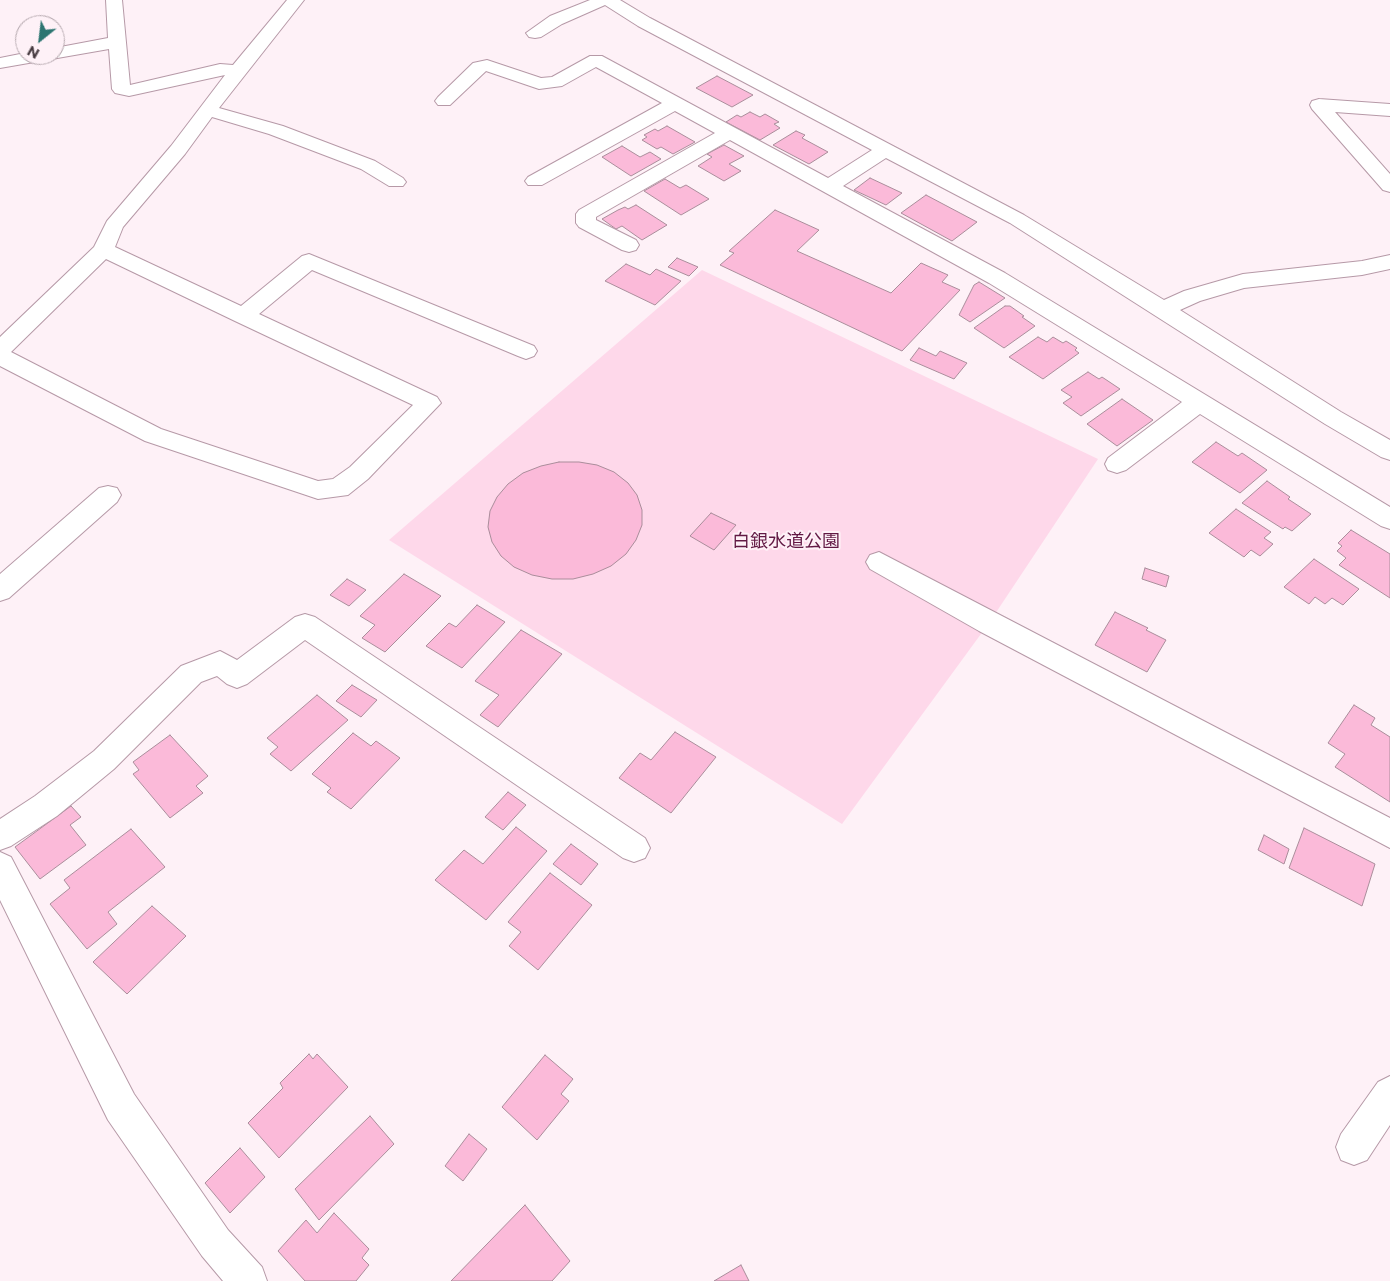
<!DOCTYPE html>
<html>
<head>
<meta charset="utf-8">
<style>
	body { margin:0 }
	#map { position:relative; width:1390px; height:1281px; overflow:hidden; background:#fef1f7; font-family:Montserrat,sans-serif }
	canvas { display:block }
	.north { position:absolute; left:15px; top:15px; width:50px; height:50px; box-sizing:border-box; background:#fef1f7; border:1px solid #b4a7ad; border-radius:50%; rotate:209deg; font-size:14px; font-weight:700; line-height:20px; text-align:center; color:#44383e }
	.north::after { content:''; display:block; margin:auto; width:18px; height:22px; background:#2c7571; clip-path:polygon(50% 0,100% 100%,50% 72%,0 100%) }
</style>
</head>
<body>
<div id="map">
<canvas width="1390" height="1281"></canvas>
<div class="north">N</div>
</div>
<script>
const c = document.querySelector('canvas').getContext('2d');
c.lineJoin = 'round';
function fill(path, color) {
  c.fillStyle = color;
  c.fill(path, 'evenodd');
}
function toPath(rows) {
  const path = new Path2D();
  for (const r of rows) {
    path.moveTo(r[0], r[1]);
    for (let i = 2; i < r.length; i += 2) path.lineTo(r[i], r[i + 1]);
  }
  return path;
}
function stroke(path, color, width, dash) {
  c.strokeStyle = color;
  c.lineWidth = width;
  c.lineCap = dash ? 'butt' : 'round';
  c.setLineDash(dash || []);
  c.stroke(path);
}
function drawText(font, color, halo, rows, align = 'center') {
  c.font = font + ' Montserrat,"Noto Sans JP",sans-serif';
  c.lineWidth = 4;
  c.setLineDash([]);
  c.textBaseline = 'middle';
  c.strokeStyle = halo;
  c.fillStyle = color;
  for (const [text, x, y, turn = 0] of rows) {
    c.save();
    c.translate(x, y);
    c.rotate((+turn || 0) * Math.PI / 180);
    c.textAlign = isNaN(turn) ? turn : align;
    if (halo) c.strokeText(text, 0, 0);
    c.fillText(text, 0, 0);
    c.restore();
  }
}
fill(toPath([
	[702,270,1098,459,989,623,842,824,389,540]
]), '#fed8ea');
const building = toPath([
	[717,76,753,95,732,107,696,88,717,76],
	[750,112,760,117,765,114,779,122,774,124,780,128,760,140,726,122,737,115,741,117,750,112],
	[667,126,695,142,673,154,661,147,657,149,642,140,647,137,644,135,655,129,658,131,667,126],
	[796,131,805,135,802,138,828,152,809,164,773,145,796,131],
	[724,145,744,156,729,164,741,171,724,181,698,166,712,157,707,154,724,145],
	[622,146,640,157,650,152,661,159,631,176,602,157,622,146],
	[870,178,902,193,886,205,854,190,870,178],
	[665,179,680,188,686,185,709,199,681,215,644,191,665,179],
	[926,195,977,222,952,241,901,213,926,195],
	[636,205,667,225,642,240,622,226,616,229,602,219,618,210,625,207,628,209,636,205],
	[775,210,819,230,797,251,891,293,921,263,948,275,942,282,960,290,902,351,720,265,734,253,729,251,775,210],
	[677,258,698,267,689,276,668,267,677,258],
	[626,264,650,275,656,269,681,281,655,305,605,281,626,264],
	[979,282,1005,298,970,322,959,315,974,285,979,282],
	[1005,306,1010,306,1024,316,1022,317,1035,326,1004,348,974,328,1005,306],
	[1038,337,1047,342,1053,337,1063,343,1066,341,1077,348,1075,350,1079,353,1043,379,1009,357,1038,337],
	[919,348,936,356,940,351,967,363,954,379,910,360,919,348],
	[1088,372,1099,379,1102,377,1120,389,1081,416,1063,403,1072,397,1061,390,1088,372],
	[1122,399,1153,420,1117,446,1087,424,1122,399],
	[1216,442,1238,456,1242,453,1267,470,1240,493,1192,462,1216,442],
	[559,462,579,462,597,465,614,472,628,483,637,495,642,510,642,525,636,540,626,554,611,566,593,574,573,579,552,579,532,575,514,567,501,556,492,542,488,527,490,511,497,497,508,484,523,473,541,466,559,462],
	[1267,481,1290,497,1288,499,1311,514,1292,531,1285,527,1283,529,1242,503,1267,481],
	[1236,509,1271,532,1264,538,1273,544,1260,556,1251,550,1244,557,1209,533,1236,509],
	[711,513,736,525,714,550,690,536,711,513],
	[1351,530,1390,554,1390,598,1339,565,1346,558,1337,551,1342,546,1338,543,1351,530],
	[1314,559,1359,589,1343,605,1332,598,1325,604,1315,597,1309,604,1284,587,1314,559],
	[1145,568,1169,576,1166,587,1142,579,1145,568],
	[404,574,441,596,385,652,362,638,375,625,360,616,404,574],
	[347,579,366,590,349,606,330,595,347,579],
	[477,605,505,622,462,668,426,646,449,623,456,627,477,605],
	[1115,612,1148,628,1146,630,1166,640,1147,672,1095,645,1115,612],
	[521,630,562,654,498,727,480,715,499,695,475,681,521,630],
	[352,685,377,700,361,717,336,701,352,685],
	[317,695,348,720,291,771,270,754,278,747,267,738,317,695],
	[1354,705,1375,718,1371,725,1390,737,1390,802,1335,767,1345,754,1328,743,1354,705],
	[675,732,716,757,671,813,619,778,640,753,651,760,675,732],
	[353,733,371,746,376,741,400,758,351,809,327,792,331,788,312,774,353,733],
	[170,735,208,776,196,786,203,793,170,818,133,774,139,770,133,762,170,735],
	[508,792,526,805,503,830,485,817,508,792],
	[71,806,81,817,70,825,86,845,40,879,15,847,71,806],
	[516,827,547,851,486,920,435,880,464,850,483,864,516,827],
	[1304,828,1375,864,1362,906,1289,868,1304,828],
	[131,829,165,867,108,912,117,924,87,949,50,904,70,888,64,880,131,829],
	[1264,835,1289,849,1284,864,1258,850,1264,835],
	[571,844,598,864,581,885,553,864,571,844],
	[550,873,592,905,538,970,509,946,521,932,508,922,550,873],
	[152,906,186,936,127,994,93,962,152,906],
	[309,1054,313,1059,317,1054,348,1087,279,1158,248,1123,283,1088,280,1083,309,1054],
	[545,1055,573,1079,561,1094,569,1101,537,1140,502,1107,545,1055],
	[370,1116,394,1144,319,1220,295,1189,370,1116],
	[469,1134,487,1149,463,1181,445,1166,469,1134],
	[240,1148,265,1177,230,1213,205,1183,240,1148],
	[525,1205,570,1261,552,1281,451,1281,525,1205],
	[334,1213,369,1249,362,1258,369,1265,356,1281,305,1281,278,1251,306,1220,317,1233,334,1213],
	[741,1265,749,1281,714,1281,741,1265]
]);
fill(building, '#fbbad9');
stroke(building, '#aa8d9b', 1);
const minor = toPath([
	[106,0,122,0,130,85,220,64,233,65,287,0,304,0,219,108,283,126,375,161,403,178,406,182,403,186,389,186,361,169,269,134,212,117,185,154,123,227,115,247,241,306,302,256,309,254,534,346,537,351,534,356,526,359,518,356,312,270,259,314,437,397,441,403,368,479,348,495,318,499,145,441,0,366,0,337,94,247,107,221,171,146,225,75,129,96,115,93,112,89,109,49,0,68,0,58,25,53,55,55,55,48,108,38,106,0],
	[106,259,235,321,413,405,350,467,333,479,318,481,161,429,11,352,106,259],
	[590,0,620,0,650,18,1024,215,1164,300,1184,291,1243,274,1362,261,1390,255,1390,269,1362,275,1244,288,1200,301,1180,310,1341,412,1390,440,1390,460,1381,457,1325,424,1010,223,886,158,843,186,1005,273,1390,507,1390,529,1381,526,1200,414,1126,470,1117,473,1108,470,1105,464,1108,458,1182,402,989,283,730,140,596,217,596,220,636,240,639,245,636,250,629,252,622,250,579,227,576,223,576,214,579,210,715,133,675,111,542,185,528,185,525,181,528,177,662,103,596,67,562,86,539,89,486,71,450,105,438,105,435,101,438,97,473,63,487,60,541,78,552,77,590,56,602,56,828,178,872,150,638,26,605,5,562,24,541,37,535,38,529,37,526,33,550,16,590,0],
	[1319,99,1390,104,1390,116,1335,112,1390,174,1390,192,1383,190,1312,109,1310,105,1312,101,1319,99],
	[108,486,117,488,121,495,117,502,9,598,0,601,0,574,99,488,108,486],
	[879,552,1390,818,1390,848,979,631,870,569,866,562,870,555,879,552],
	[305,614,315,617,645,838,650,848,645,858,634,862,623,858,305,640,247,684,237,688,227,684,217,676,201,682,114,769,57,816,11,846,0,850,0,819,35,796,94,751,181,666,220,651,237,660,295,617,305,614],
	[0,852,11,857,134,1094,228,1230,262,1267,267,1281,223,1281,202,1256,108,1120,0,900,0,852],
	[1390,1076,1390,1125,1367,1160,1354,1165,1341,1160,1336,1147,1341,1134,1378,1082,1390,1076]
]);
stroke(minor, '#b699a7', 2);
fill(minor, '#fff');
drawText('18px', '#621944', '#fef1f7', [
	["白銀水道公園",786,542]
]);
</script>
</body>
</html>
